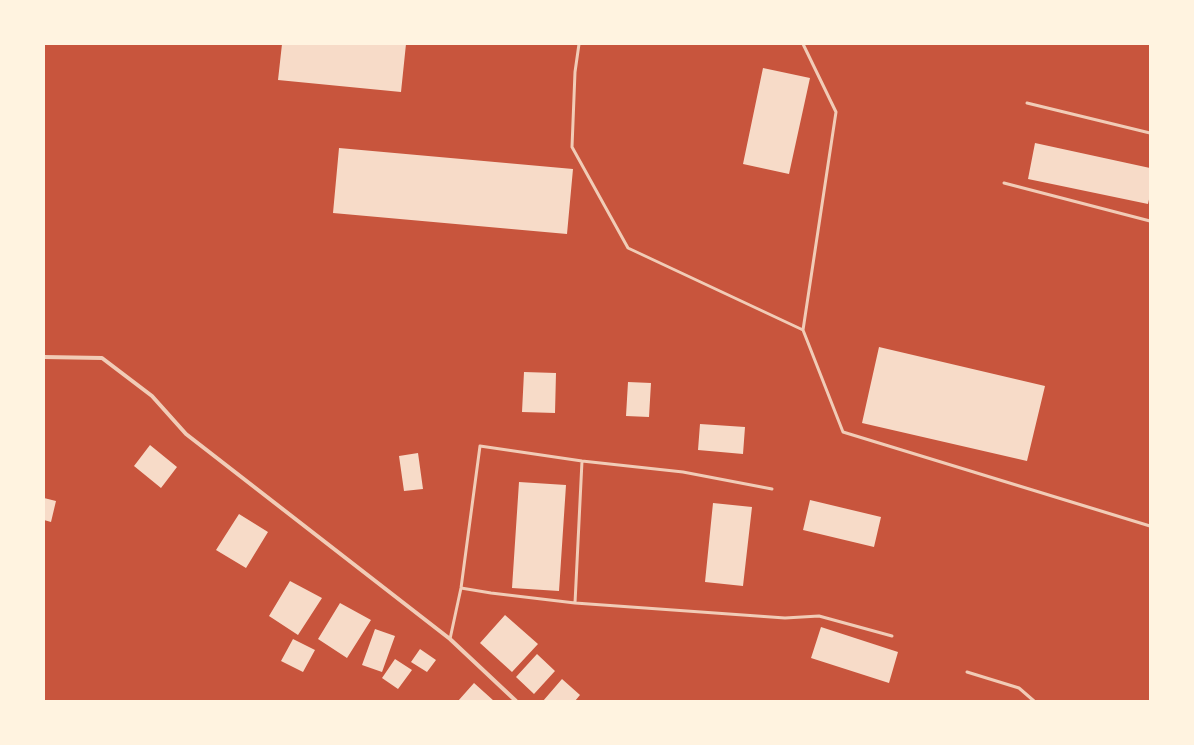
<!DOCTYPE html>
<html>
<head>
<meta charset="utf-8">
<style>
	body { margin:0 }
	#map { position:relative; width:1194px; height:745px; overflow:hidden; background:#c8553d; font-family:"Alegreya Sans",sans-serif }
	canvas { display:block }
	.frame { position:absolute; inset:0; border:45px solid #fff3e0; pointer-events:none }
</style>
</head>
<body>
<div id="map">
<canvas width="1194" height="745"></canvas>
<div class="frame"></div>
</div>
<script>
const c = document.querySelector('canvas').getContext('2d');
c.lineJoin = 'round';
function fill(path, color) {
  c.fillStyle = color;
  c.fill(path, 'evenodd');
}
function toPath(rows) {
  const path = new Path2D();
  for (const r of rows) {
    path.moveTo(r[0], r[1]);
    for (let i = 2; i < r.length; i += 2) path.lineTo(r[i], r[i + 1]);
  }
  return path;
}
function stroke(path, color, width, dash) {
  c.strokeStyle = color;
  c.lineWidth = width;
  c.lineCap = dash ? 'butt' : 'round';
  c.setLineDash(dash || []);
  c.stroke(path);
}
fill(toPath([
	[282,44,406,44,401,92,278,80],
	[763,68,810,78,789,174,743,164],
	[1035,143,1150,168,1150,195,1148,204,1028,179],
	[339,148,573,169,567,234,333,213],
	[879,347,1045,386,1027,461,862,423],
	[524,372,556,373,555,413,522,412],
	[628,382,651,383,649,417,626,416],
	[700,424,745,427,743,454,698,450],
	[150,445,177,467,161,488,134,466],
	[418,453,423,489,404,491,399,456],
	[519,482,566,485,559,591,512,588],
	[44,498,56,501,51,522,44,520],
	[810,500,881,517,874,547,803,530],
	[713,503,752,507,743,586,705,582],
	[239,514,268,532,246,568,216,550],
	[290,581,322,598,298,635,269,616],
	[340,603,371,620,347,658,318,639],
	[505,615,538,644,512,672,480,643],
	[821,627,898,652,889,683,811,658],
	[375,629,395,636,382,672,362,665],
	[293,639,315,650,303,672,281,661],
	[420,649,436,660,427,672,411,662],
	[537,654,555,671,534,694,516,677],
	[395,659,412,670,398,689,382,678],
	[562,679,580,695,575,701,543,701],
	[474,683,494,701,458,701]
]), '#f7dbc8');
stroke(toPath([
	[579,44,575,72,572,147,628,248,803,330,843,432,1150,526],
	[803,44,836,112,803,330],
	[1027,103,1150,133],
	[1004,183,1150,221],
	[461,588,491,593,575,603,785,618,819,616,892,636],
	[575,603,582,461],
	[450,639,461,588,480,446,582,461,683,472,772,489],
	[967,672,1019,688,1034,701]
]), '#f1ccb7', 3);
stroke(toPath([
	[44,357,102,358,152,396,186,434,450,639,516,701]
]), '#f1ccb7', 4);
</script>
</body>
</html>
